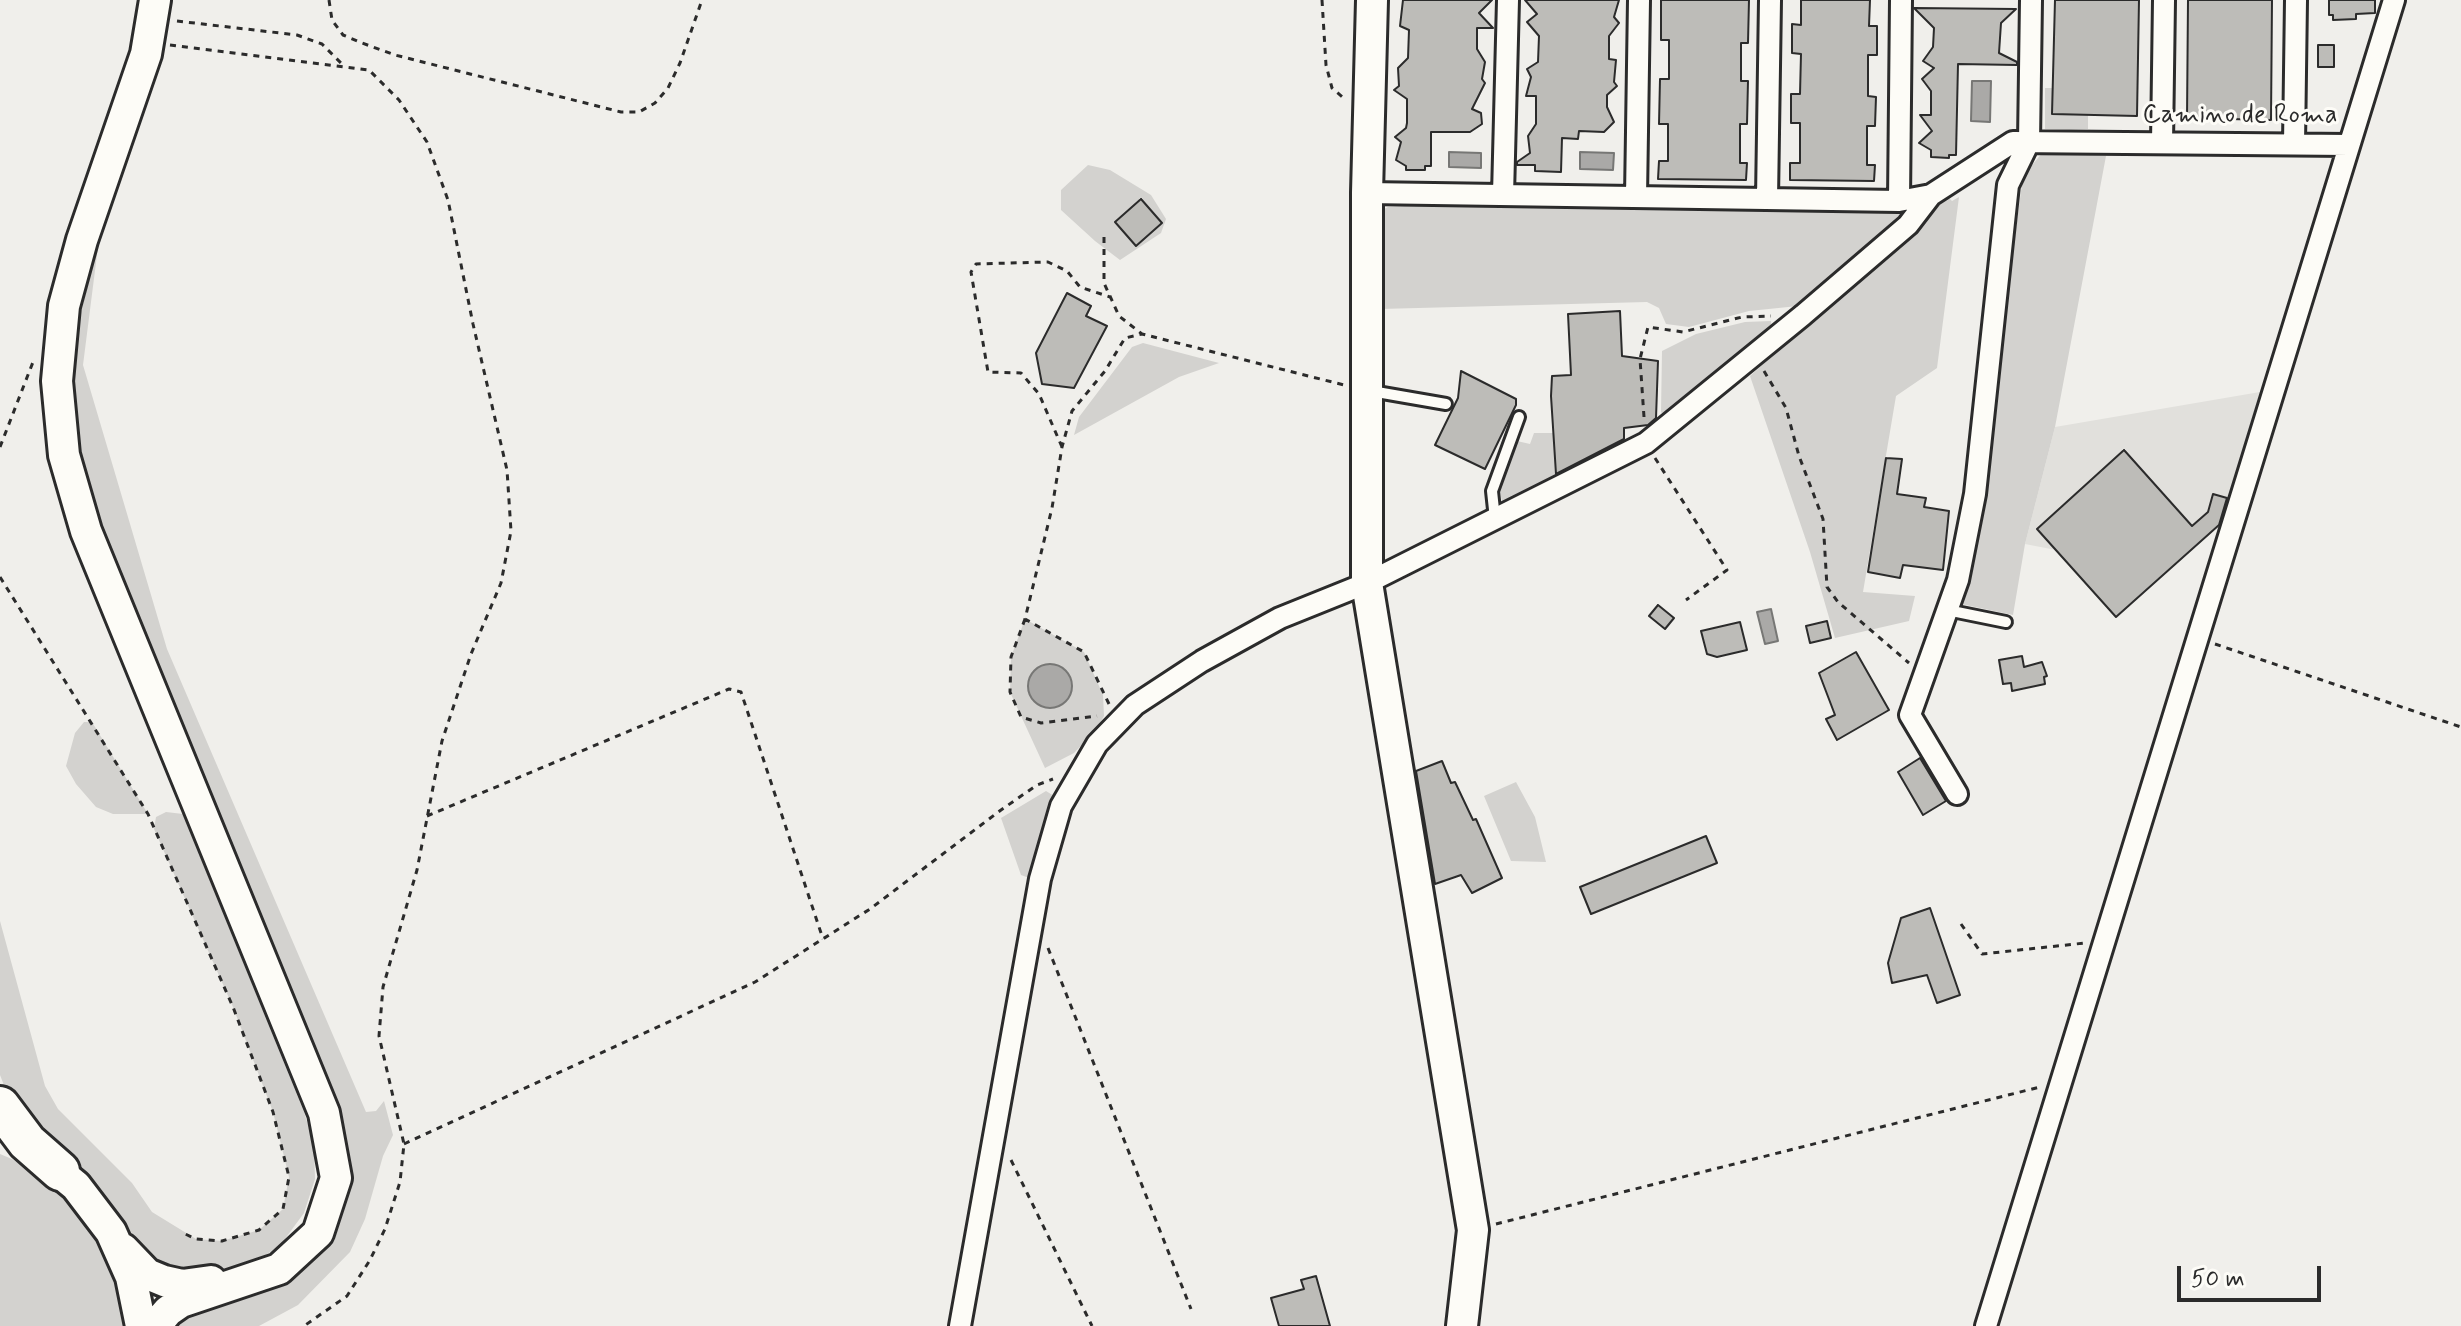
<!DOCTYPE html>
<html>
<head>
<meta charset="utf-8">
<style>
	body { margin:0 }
	#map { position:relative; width:2461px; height:1326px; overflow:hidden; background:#f0efeb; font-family:Mynerve,sans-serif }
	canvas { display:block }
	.scale { position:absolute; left:2177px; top:1266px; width:144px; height:36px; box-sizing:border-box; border:4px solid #2b2b2b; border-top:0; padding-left:10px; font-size:24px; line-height:28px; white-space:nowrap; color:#2b2b2b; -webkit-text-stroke:6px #fdfcf7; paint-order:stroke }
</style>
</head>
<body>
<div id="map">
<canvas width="2461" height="1326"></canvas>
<div class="scale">50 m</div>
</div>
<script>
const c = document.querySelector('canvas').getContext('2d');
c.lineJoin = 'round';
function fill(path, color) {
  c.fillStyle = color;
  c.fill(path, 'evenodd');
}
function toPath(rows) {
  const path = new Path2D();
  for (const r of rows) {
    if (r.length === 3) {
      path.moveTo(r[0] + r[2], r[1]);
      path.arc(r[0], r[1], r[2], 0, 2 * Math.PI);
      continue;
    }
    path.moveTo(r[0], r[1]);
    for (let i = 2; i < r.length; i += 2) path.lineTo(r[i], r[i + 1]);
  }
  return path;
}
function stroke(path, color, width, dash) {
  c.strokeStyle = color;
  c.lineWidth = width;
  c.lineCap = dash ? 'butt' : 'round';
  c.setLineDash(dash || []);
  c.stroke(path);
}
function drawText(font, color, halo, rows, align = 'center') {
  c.font = font + ' Mynerve,sans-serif';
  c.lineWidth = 6;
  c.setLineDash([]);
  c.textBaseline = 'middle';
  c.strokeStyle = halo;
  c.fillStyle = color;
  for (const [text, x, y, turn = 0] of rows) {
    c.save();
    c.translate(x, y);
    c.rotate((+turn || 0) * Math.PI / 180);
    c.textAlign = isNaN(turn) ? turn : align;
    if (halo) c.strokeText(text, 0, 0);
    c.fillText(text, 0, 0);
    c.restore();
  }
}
fill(toPath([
	[2260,392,2221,523,2116,617,2056,550,2025,544,2055,427]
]), '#e1e0dc');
fill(toPath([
	[2045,88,2053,88,2053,114,2088,115,2088,129,2045,129],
	[2043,152,2106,156,2055,427,2025,544,2013,615,1961,604,1968,583,1980,501,2023,176],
	[1088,165,1110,170,1151,195,1166,219,1161,233,1120,260,1095,241,1061,210,1061,190],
	[1948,197,1952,201,1959,197,1937,368,1896,396,1863,592,1915,596,1909,621,1835,638,1810,552,1750,376],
	[1403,206,1901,211,1900,220,1798,306,1749,311,1689,327,1666,324,1659,308,1647,302,1380,309,1376,213,1388,207],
	[99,239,83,365,167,649,366,1112,376,1111,384,1101,393,1135,383,1156,365,1219,350,1252,298,1305,259,1326,175,1326,184,1316,329,1234,341,1212,348,1153,335,1113,111,557,79,468,68,366],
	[1771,321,1772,331,1666,418,1661,412,1662,351,1696,334,1745,322],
	[1143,343,1219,363,1179,377,1074,435,1079,417,1132,347],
	[1534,433,1553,433,1557,479,1509,501,1502,501,1500,492,1502,480,1517,441,1530,444],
	[1025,619,1084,652,1103,695,1104,716,1096,730,1074,753,1045,768,1010,692,1011,657],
	[84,722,92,722,148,814,113,814,96,807,76,784,66,766,75,733],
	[1516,782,1535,817,1546,862,1511,861,1484,796],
	[1046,791,1054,796,1032,879,1021,875,1001,818],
	[166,812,183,814,304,1112,314,1145,315,1179,304,1213,279,1247,253,1262,214,1273,185,1276,147,1265,7,1093,0,1075,0,921,45,1086,58,1109,132,1183,152,1212,196,1239,222,1241,259,1230,283,1209,289,1177,273,1112,233,1007,154,829,156,817],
	[0,1154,12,1159,50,1185,88,1225,114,1269,128,1326,0,1326]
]), '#d3d2cf');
const water = toPath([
	[1972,81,1991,81,1990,122,1971,121,1972,81],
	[1449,152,1481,153,1481,168,1449,167,1449,152],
	[1580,152,1614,153,1613,170,1580,169,1580,152],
	[1771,609,1778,641,1765,644,1757,612,1771,609],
	[1050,686,22]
]);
fill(water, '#aaa9a7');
stroke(water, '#777775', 2);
const building = toPath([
	[1403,0,1492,0,1479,13,1493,28,1477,28,1477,49,1485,62,1482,79,1485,83,1472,109,1481,113,1482,124,1470,132,1431,132,1431,166,1425,166,1425,170,1406,170,1406,166,1396,160,1401,142,1395,137,1406,128,1407,123,1407,99,1394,90,1399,86,1398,68,1408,58,1409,30,1400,26,1403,0],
	[1525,0,1619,0,1614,17,1619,23,1609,36,1609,59,1616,60,1614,82,1617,86,1607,95,1607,107,1614,122,1604,132,1579,131,1578,139,1562,138,1561,172,1535,171,1535,165,1517,165,1517,162,1530,153,1528,136,1536,124,1536,96,1526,96,1531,77,1527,69,1538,62,1539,36,1527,22,1537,14,1525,0],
	[1661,0,1749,0,1748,43,1741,43,1741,81,1748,81,1747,124,1740,124,1740,163,1747,163,1746,180,1658,179,1659,161,1668,161,1668,124,1659,124,1660,79,1669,79,1669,40,1661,40,1661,0],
	[1801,0,1870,0,1869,26,1877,26,1877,55,1868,55,1868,96,1876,97,1875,126,1867,126,1867,165,1875,165,1874,181,1790,180,1790,163,1800,163,1800,123,1791,123,1791,94,1800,94,1801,54,1792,53,1792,24,1801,25,1801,0],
	[2055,0,2139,0,2137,116,2052,114,2055,0],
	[2188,0,2272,0,2271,120,2187,118,2188,0],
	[2329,0,2375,0,2375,13,2356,14,2356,19,2333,20,2333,15,2329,15,2329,0],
	[1914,8,2016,9,2001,23,1999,53,2017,62,2017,65,1958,64,1956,155,1949,155,1949,158,1931,157,1931,150,1919,143,1932,131,1920,115,1931,115,1931,91,1922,79,1934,68,1923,61,1933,47,1934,28,1914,8],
	[2318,45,2334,45,2334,67,2318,67,2318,45],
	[1141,199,1162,223,1136,246,1115,222,1141,199],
	[1067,293,1091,306,1086,316,1107,326,1074,388,1042,384,1036,353,1067,293],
	[1620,311,1622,356,1658,361,1656,418,1648,425,1624,428,1624,439,1556,474,1551,396,1552,376,1571,375,1568,314,1620,311],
	[1461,371,1516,399,1516,405,1485,469,1435,445,1458,398,1461,371],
	[2124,450,2192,526,2208,512,2213,494,2227,498,2219,525,2116,617,2037,529,2124,450],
	[1886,458,1902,459,1897,494,1926,498,1924,507,1949,511,1943,570,1903,565,1900,578,1868,572,1886,458],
	[1658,605,1674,618,1665,629,1649,616,1658,605],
	[1827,621,1831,638,1810,643,1806,626,1827,621],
	[1740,622,1747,650,1717,657,1707,654,1701,631,1740,622],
	[1856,652,1889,710,1837,740,1826,719,1835,715,1819,673,1856,652],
	[2022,656,2024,667,2042,662,2047,676,2044,677,2045,684,2012,691,2011,683,2003,684,1999,660,2022,656],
	[1920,758,1946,801,1923,815,1898,772,1920,758],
	[1442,761,1451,783,1455,782,1473,820,1476,819,1502,878,1472,893,1461,875,1435,884,1416,771,1442,761],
	[1706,836,1717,863,1591,914,1580,887,1706,836],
	[1930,908,1960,995,1937,1003,1927,975,1892,983,1888,963,1901,918,1930,908],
	[1316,1276,1330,1326,1279,1326,1271,1298,1304,1289,1301,1280,1316,1276]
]);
fill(building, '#bdbcb8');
stroke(building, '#2b2b2b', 2);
const lane = toPath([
	[1371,391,1446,404],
	[1495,519,1492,491,1519,417],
	[1947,610,2006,622]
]);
const street = toPath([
	[2162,143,2164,0],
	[2294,144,2296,0],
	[1367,193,1899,201,1931,195,2013,142,2349,145],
	[1503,195,1508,0],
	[1636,197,1639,0],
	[1767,199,1770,0],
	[1899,201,1901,0],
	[1957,794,1910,715,1958,580,1975,494,2008,185,2029,142,2031,0],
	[960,1326,1040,879,1061,806,1097,744,1135,705,1202,661,1280,618,1367,583,1646,443,1803,315,1908,225,1931,195],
	[1986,1326,2394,0]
]);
const secondary = toPath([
	[1372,0,1367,193,1367,583,1473,1230,1462,1326],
	[42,1158,76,1186,111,1232,131,1277,141,1326],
	[123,1249,147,1274,164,1281,182,1285,211,1281],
	[155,1326,168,1311,181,1302,279,1269,318,1233,336,1178,324,1113,86,531,64,455,57,381,64,306,82,240,146,54,155,0]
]);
const highway = toPath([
	[0,1106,27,1142,60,1171]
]);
stroke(lane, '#2b2b2b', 16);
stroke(street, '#2b2b2b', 26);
stroke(secondary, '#2b2b2b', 36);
stroke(highway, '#2b2b2b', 44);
stroke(toPath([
	[329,0,332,20,343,35,362,43,395,55,621,112,639,112,655,103,668,88,680,63,702,0],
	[1322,0,1326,65,1332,88,1346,100],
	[177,21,297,35,322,44,343,65],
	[170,45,369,70,399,100,427,142,448,200,473,324,507,470,511,531,501,583,471,654,442,741,417,870,383,987,379,1036,404,1144,400,1182,385,1229,370,1260,347,1296,304,1326],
	[1104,237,1104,283,1119,316,1142,334],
	[1764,371,1786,408,1799,456,1823,519,1827,587,1838,602,1909,663],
	[1644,417,1640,359,1648,327,1683,332,1742,317,1771,316],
	[0,447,33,362],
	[1062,447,1039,394,1021,373,988,372,971,272,976,264,1048,262,1067,271,1080,287,1110,297],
	[1655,458,1727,570,1686,600],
	[0,577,148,814,233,1007,273,1112,289,1177,283,1209,259,1230,222,1241,196,1239,181,1232],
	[1025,619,1011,657,1010,692,1021,717,1041,723,1097,716],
	[2215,644,2461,727],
	[1109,704,1084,652,1025,619,1052,508,1062,447,1072,411,1105,371,1125,338,1142,334,1344,385],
	[427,816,729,689,741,692,823,939],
	[1961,924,1982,954,2085,943],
	[1048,948,1191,1309],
	[404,1144,755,982,870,909,1001,810,1037,785,1053,779],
	[1011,1160,1092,1326],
	[1496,1224,2040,1087]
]), '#2b2b2b', 3, [6, 6]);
stroke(lane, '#fdfcf7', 10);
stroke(street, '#fdfcf7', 20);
stroke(secondary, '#fdfcf7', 30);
stroke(highway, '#fdfcf7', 38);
drawText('26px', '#2b2b2b', '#fdfcf7', [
	["Camino de Roma",2240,117]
]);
</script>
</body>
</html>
